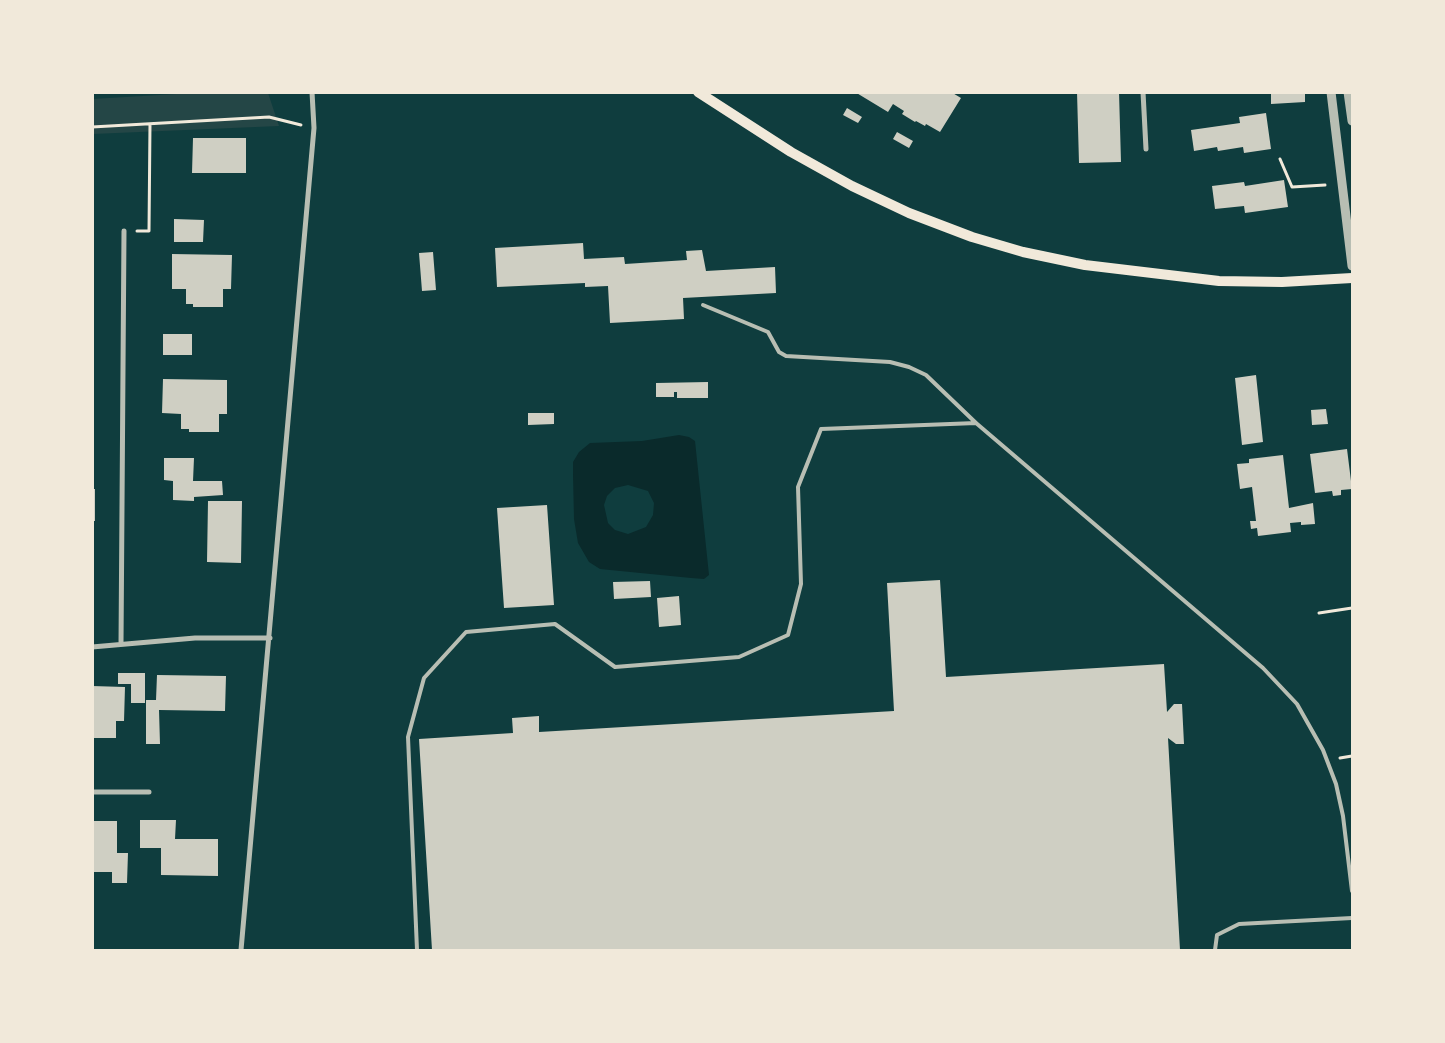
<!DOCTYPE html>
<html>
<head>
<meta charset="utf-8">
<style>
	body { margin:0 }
	#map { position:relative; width:1445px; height:1043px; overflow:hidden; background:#0f3d3e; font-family:"Noto Serif",serif }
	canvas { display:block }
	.frame { position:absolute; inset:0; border:94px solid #f1e9da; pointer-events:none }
</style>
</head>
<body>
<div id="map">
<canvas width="1445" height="1043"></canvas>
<div class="frame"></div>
</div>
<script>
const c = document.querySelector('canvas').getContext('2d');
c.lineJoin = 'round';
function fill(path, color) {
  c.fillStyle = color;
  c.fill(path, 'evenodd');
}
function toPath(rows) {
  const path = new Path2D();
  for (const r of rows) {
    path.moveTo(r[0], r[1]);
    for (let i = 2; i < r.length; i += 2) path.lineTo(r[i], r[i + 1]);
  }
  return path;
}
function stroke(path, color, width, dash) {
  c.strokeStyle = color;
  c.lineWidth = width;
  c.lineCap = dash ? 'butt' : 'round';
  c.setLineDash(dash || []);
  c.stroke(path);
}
fill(toPath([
	[193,93,268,93,279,126,93,134,92,99]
]), '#244646');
fill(toPath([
	[679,435,689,437,695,441,709,575,704,579,691,578,600,569,589,562,578,543,574,519,573,474,573,462,579,452,590,443,642,441],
	[628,485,648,491,654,503,653,515,646,527,628,534,615,530,608,523,604,505,607,496,615,488]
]), '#0a2a2b');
fill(toPath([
	[855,92,951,92,961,98,940,132,926,124,925,126,916,121,915,122,902,114,904,111,893,104,888,112],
	[1077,92,1119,92,1121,162,1079,163],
	[1271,92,1305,92,1305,102,1271,104],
	[847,108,862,117,858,123,843,115],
	[1266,113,1271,149,1244,153,1243,147,1218,151,1217,147,1194,151,1191,130,1240,123,1239,117],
	[897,132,913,141,909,148,893,139],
	[193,138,246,138,246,173,192,173],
	[1284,180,1288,207,1245,213,1244,206,1215,209,1212,186,1244,182,1245,186],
	[174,219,204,220,203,242,174,242],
	[583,243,584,259,624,257,625,264,687,260,686,251,702,250,706,271,775,267,776,293,683,298,684,319,610,323,608,286,585,287,585,283,497,287,495,248],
	[433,252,436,290,422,291,419,253],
	[172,254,232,255,231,289,223,289,223,307,193,307,193,304,186,304,186,289,172,289],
	[163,334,192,334,192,355,163,355],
	[1256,375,1263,442,1242,445,1235,378],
	[163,379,227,380,227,414,219,414,219,432,189,432,189,429,181,429,181,414,162,413],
	[708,382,708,398,677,398,677,392,674,392,674,397,656,397,656,383],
	[1326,409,1328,424,1312,425,1311,410],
	[528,413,554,413,554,424,528,425],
	[1347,449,1352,489,1341,490,1341,495,1333,496,1332,491,1315,493,1310,454],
	[1283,455,1289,508,1313,503,1315,524,1301,525,1301,522,1290,523,1291,532,1258,536,1257,528,1251,529,1250,521,1256,521,1252,487,1240,489,1237,464,1249,463,1249,459],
	[164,458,194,458,193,481,222,481,223,495,194,497,194,501,173,500,173,481,164,480],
	[92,489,95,489,95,521,92,521],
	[208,501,242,501,241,563,207,562],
	[547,505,554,605,504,608,497,508],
	[940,580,946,677,1164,664,1167,712,1174,704,1182,704,1184,744,1176,744,1168,738,1180,950,432,950,419,739,513,733,512,718,539,716,539,732,894,711,887,583],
	[650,581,651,597,614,599,613,582],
	[679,596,681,625,659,627,657,598],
	[118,673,145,673,145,703,131,703,131,684,118,684],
	[157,675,226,676,225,711,159,710,160,744,146,744,146,700,156,700],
	[92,686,125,687,124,721,116,721,116,738,92,738],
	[140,820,176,820,175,839,218,839,218,876,161,875,161,848,140,848],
	[92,821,117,821,117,853,128,853,127,883,112,883,112,872,93,872]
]), '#cfcfc3');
stroke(toPath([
	[92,127,269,117,301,125],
	[1280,159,1292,187,1325,185],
	[137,231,149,231,150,124],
	[1319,613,1352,608],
	[1340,758,1352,756]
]), '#f1e9da', 3);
stroke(toPath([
	[703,305,768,332,779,352,786,356,890,362,909,367,926,375,976,423,1263,668,1297,704,1323,750,1336,784,1343,816,1352,891],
	[417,950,408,737,424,678,466,632,555,624,615,667,739,657,788,635,801,584,798,487,821,429,976,423],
	[1215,950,1217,935,1239,924,1352,918]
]), '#b8beb3', 4);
stroke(toPath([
	[1143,92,1146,149],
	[121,644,124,231],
	[92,647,195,638,270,638],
	[92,792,149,792],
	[241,950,314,128,312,92]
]), '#b8beb3', 5);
stroke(toPath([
	[1331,92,1352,266],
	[1348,92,1352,121]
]), '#b8beb3', 9);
stroke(toPath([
	[698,92,791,152,852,186,909,213,972,237,1023,252,1085,265,1219,281,1282,282,1352,278]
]), '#f1e9da', 10);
</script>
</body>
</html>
